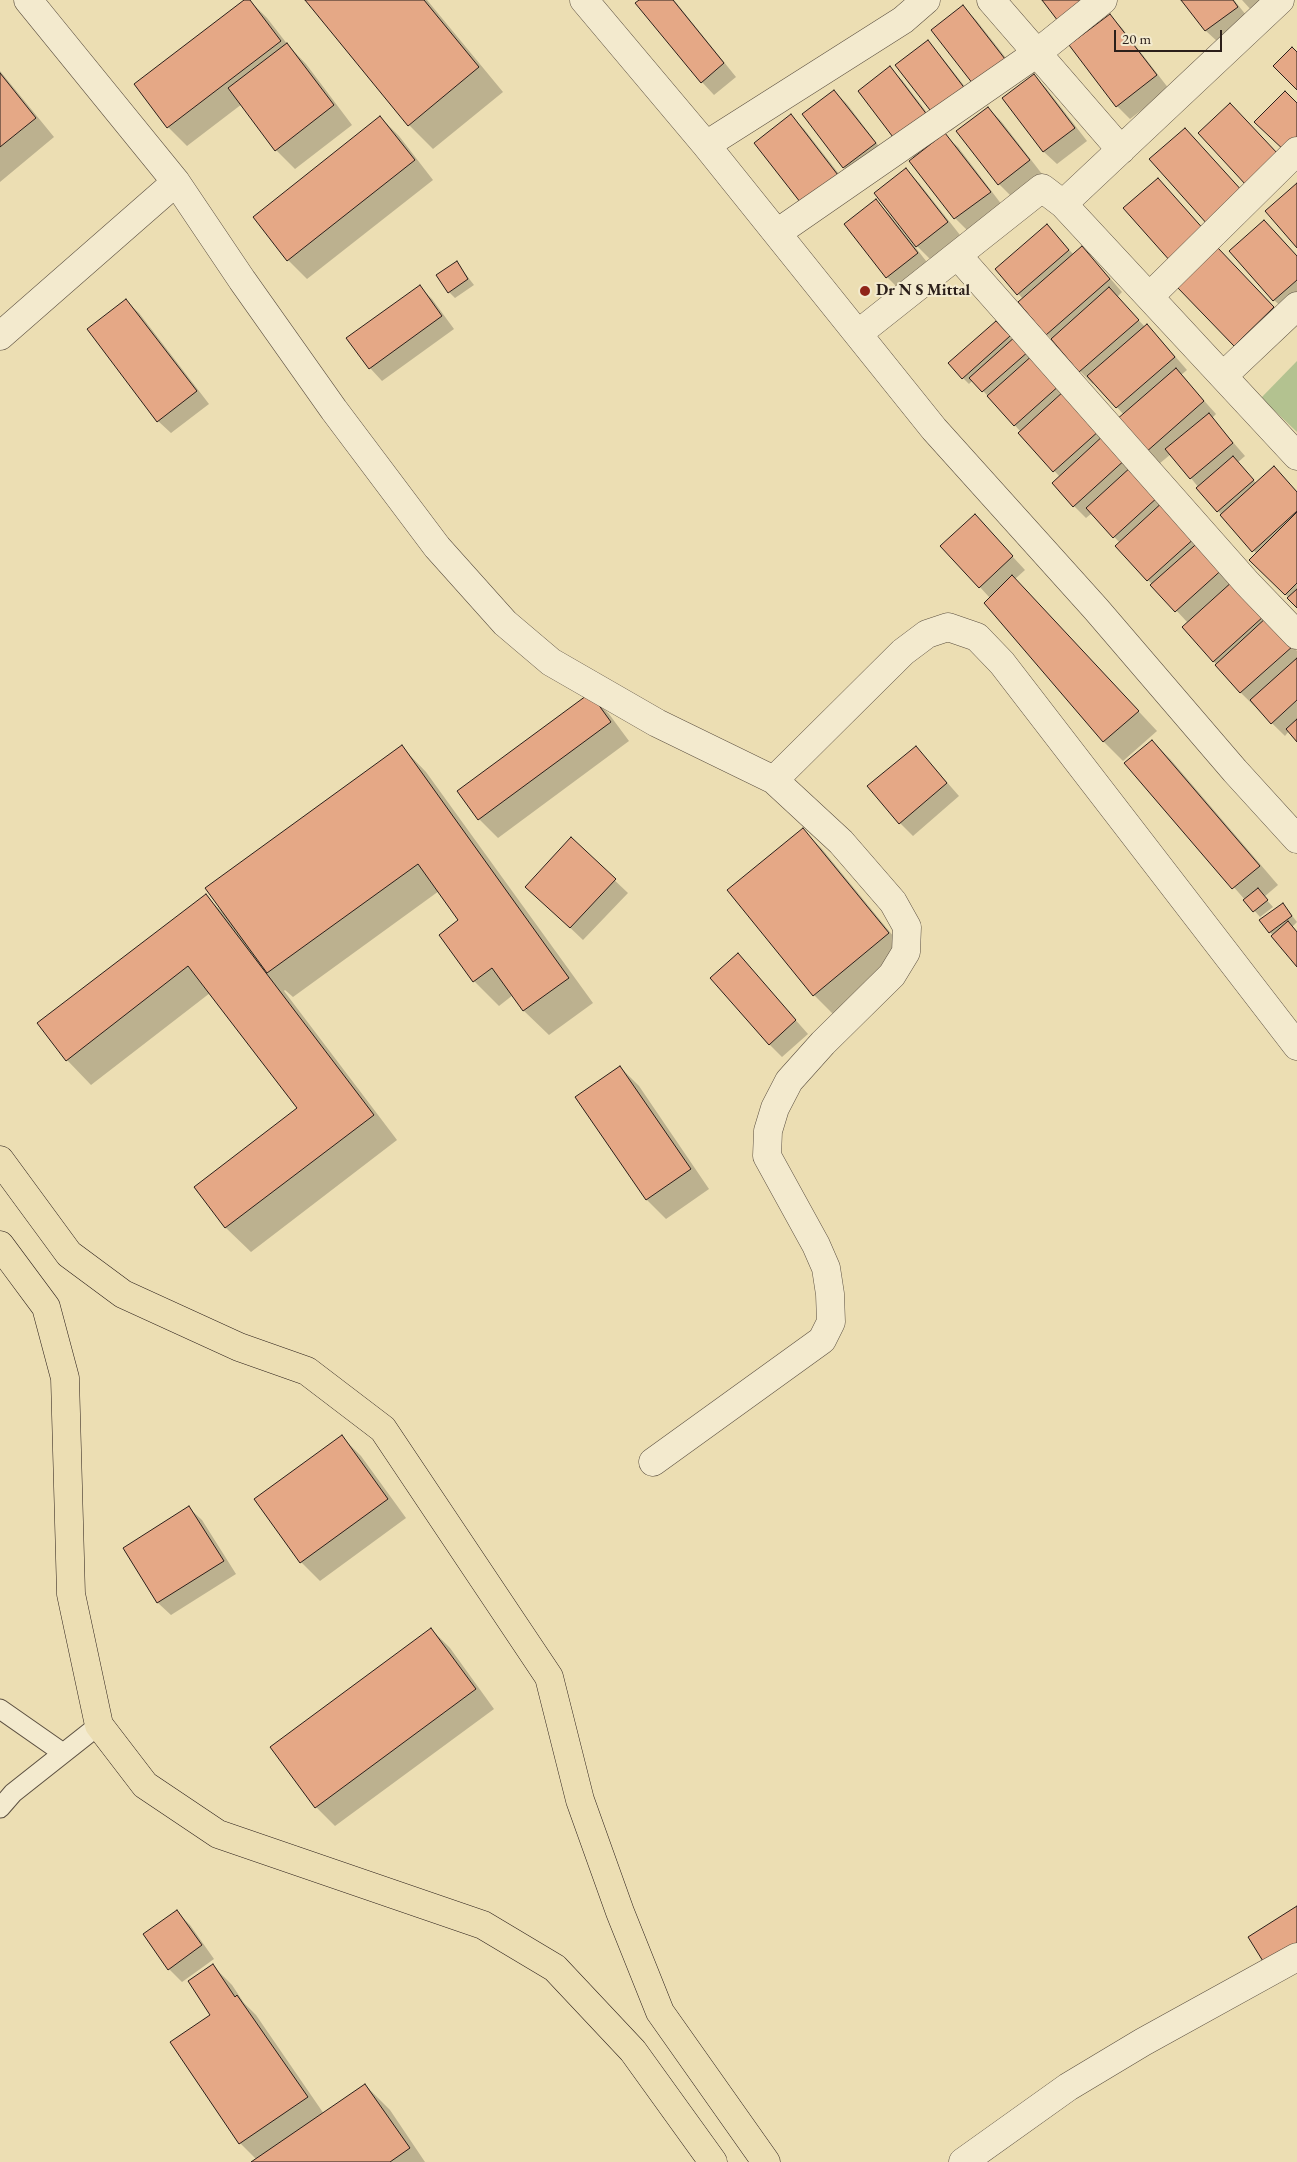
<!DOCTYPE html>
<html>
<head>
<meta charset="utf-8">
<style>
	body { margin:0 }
	#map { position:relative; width:1297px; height:2162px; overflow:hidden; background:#ecdeb3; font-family:"EB Garamond",serif }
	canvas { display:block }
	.scale { position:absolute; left:1114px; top:30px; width:108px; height:22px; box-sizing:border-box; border:2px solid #2b1f1a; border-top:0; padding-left:6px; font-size:15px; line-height:18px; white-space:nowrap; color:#2b1f1a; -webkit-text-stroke:4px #f3eace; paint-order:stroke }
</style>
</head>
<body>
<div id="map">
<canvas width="1297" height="2162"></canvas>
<div class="scale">20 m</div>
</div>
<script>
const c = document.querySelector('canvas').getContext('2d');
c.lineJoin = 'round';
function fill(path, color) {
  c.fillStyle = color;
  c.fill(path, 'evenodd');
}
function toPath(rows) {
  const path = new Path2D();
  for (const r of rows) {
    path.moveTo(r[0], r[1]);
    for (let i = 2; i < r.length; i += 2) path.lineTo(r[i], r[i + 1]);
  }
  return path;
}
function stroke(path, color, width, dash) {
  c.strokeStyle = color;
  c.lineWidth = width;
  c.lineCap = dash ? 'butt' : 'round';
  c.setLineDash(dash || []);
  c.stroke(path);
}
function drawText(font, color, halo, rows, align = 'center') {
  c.font = font + ' "EB Garamond",serif';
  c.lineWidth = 4;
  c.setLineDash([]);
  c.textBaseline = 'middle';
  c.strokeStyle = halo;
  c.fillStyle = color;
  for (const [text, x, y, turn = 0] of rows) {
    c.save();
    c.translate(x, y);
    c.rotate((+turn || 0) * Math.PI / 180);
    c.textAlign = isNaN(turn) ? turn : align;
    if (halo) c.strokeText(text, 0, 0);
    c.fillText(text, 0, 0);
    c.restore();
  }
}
fill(toPath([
	[1297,361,1297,432,1261,398]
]), '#b3c290');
fill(toPath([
	[246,0,249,0,267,18,288,45,306,64,352,125,295,169,276,150,242,104,187,146,168,127],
	[307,0,427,0,503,92,433,149,409,125],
	[641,0,674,0,736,77,714,95,702,82],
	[1183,0,1234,0,1250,20,1219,43,1206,31],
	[1242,0,1267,0,1252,11],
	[963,7,976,20,1017,72,987,96],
	[1109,15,1122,28,1169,89,1130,119,1117,106],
	[927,42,940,55,981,107,951,131,938,118],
	[890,68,902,80,944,135,958,147,1002,205,968,231,955,218,911,161,914,158,900,144],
	[0,71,54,137,0,182],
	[1034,76,1046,88,1087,141,1057,164,1044,152,1003,99],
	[834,91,847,104,887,157,857,180,844,167,804,114],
	[988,108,1001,121,1042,174,1012,197,999,184,958,131],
	[791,116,804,129,853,192,818,219],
	[380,117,399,136,433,180,307,279,288,260,254,217],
	[906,170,919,183,960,235,930,259,917,246],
	[876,201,889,214,930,266,899,289,887,277],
	[1047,226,1074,255,1095,261,1122,292,1117,297,1145,327,1146,325,1159,338,1187,370,1181,375,1216,414,1212,418,1245,456,1237,463,1257,484,1287,481,1297,492,1297,606,1251,560,1257,554,1218,511,1171,454,1159,464,1146,452,1124,415,1094,382,1093,384,1080,371,1047,334,1020,302,1023,299,996,269],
	[1297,257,1297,304,1287,312,1274,300],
	[457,263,474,285,455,298,449,292],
	[1231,263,1286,321,1247,358,1235,345],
	[420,287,432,299,454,329,382,381,370,368],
	[126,301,139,313,209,404,171,433,158,421],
	[995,323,1013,340,1016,338,1297,651,1297,740,1289,731,1285,736,1241,693,1184,627,1188,623,1148,580,1120,543,1092,513,1086,518,1074,506,1060,477,1019,433,1021,432,973,380,969,384,963,378],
	[987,529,1025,570,1015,579,1157,731,1123,761,1104,742,985,603,990,598,942,546],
	[590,695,609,714,629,741,498,838,479,819],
	[1152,741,1171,760,1278,885,1264,897,1273,907,1260,917,1126,764],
	[402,747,426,772,593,1003,549,1035,524,1011,513,995,499,1006,474,981,440,935,460,921,439,891,293,997,285,990,284,991,397,1140,251,1252,226,1228,195,1187,298,1108,210,993,91,1085,67,1060,206,896,223,913],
	[916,747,959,796,913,836,900,823],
	[803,830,822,849,907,953,833,1014,814,995],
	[571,839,628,893,583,940,540,899],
	[1283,904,1297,922,1292,927,1297,932,1297,965,1270,932],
	[738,955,808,1034,782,1057,769,1044],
	[620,1067,639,1086,709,1189,666,1219,647,1200,577,1097],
	[342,1437,361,1456,406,1518,320,1581,301,1562],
	[189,1508,202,1520,236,1574,171,1615,158,1603,124,1549],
	[431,1629,450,1648,494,1709,335,1826,316,1807,272,1747],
	[177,1912,190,1925,214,1959,182,1982,169,1969],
	[213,1966,232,1985,244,2003,256,2015,324,2114,365,2085,390,2110,425,2162,254,2162,257,2160,240,2143,212,2016]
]), '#0003');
const building = toPath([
	[244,0,250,0,281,41,167,128,134,84,244,0],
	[305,0,424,0,479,67,408,126,305,0],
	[639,0,673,0,724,63,701,83,635,3,639,0],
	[1042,0,1087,0,1058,21,1042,0],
	[1181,0,1233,0,1238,7,1205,31,1181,0],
	[963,5,1005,59,973,84,931,30,963,5],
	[1110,14,1157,75,1116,107,1069,45,1110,14],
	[928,40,969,94,937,119,895,65,928,40],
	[287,43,334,105,275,151,228,88,287,43],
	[1292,47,1297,52,1297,90,1273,66,1292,47],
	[890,66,931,120,899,145,858,91,890,66],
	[0,73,36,118,0,147,0,73],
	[1034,74,1075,128,1043,152,1002,98,1034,74],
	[834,90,876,143,843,168,802,114,834,90],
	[1285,91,1297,103,1297,140,1286,152,1254,122,1285,91],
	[1230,103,1278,154,1246,185,1198,133,1230,103],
	[988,107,1030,160,998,185,956,131,988,107],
	[791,114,841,179,804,207,754,143,791,114],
	[380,116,415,160,287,261,253,217,380,116],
	[1185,128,1244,193,1208,225,1149,159,1185,128],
	[945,133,991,192,954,219,909,161,945,133],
	[906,168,948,222,916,247,874,193,906,168],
	[1158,178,1206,232,1171,262,1123,208,1158,178],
	[1297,183,1297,248,1265,211,1297,183],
	[876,199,918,253,886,278,844,224,876,199],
	[1264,220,1297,256,1297,280,1273,301,1229,251,1264,220],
	[1047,224,1069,250,1017,295,995,269,1047,224],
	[1082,246,1110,279,1046,335,1018,302,1082,246],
	[1218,248,1274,307,1234,346,1177,287,1218,248],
	[457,261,468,279,448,293,436,275,457,261],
	[420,285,442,316,369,369,346,338,420,285],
	[1109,287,1139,320,1079,372,1051,339,1109,287],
	[126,299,197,391,157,422,87,329,126,299],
	[996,321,1010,336,962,379,948,363,996,321],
	[1147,324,1175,357,1116,408,1087,376,1147,324],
	[1016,336,1029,351,982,392,969,378,1016,336],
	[1034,354,1061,384,1014,426,987,396,1034,354],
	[1176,368,1204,401,1145,453,1116,420,1176,368],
	[1064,391,1100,430,1053,472,1018,433,1064,391],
	[1209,413,1233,443,1190,479,1165,449,1209,413],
	[1105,434,1127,458,1073,507,1052,483,1105,434],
	[1233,456,1254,480,1217,512,1196,488,1233,456],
	[1132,466,1159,496,1113,538,1086,508,1132,466],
	[1274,466,1297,492,1297,511,1252,552,1220,515,1274,466],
	[1165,500,1197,536,1147,581,1115,546,1165,500],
	[1297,512,1297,583,1285,595,1249,560,1297,512],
	[975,514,1013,556,979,588,940,546,975,514],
	[1202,539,1226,566,1175,612,1150,585,1202,539],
	[1012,575,1139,711,1103,742,984,603,1012,575],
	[1233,581,1264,616,1213,662,1182,627,1233,581],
	[1297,589,1297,608,1287,598,1297,589],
	[1267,617,1293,646,1240,693,1215,665,1267,617],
	[1297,658,1297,700,1271,724,1250,700,1297,658],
	[590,693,611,722,478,820,457,791,590,693],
	[1297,719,1297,742,1286,729,1297,719],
	[1152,740,1260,866,1232,889,1124,763,1152,740],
	[402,745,569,978,523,1011,492,968,473,982,439,935,458,920,418,864,267,973,205,888,402,745],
	[916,746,947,783,899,824,867,786,916,746],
	[803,828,889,933,813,996,727,890,803,828],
	[571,837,616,879,570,928,525,887,571,837],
	[1258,888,1268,900,1253,912,1243,900,1258,888],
	[206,894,374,1115,225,1228,194,1187,297,1108,188,966,66,1061,37,1023,206,894],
	[1283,903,1292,916,1269,933,1259,920,1283,903],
	[1288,921,1297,932,1297,967,1271,936,1288,921],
	[738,953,796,1020,769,1045,710,978,738,953],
	[620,1066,691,1169,646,1200,575,1097,620,1066],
	[342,1435,388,1499,300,1563,254,1499,342,1435],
	[189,1506,224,1561,157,1603,123,1548,189,1506],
	[431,1628,476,1689,315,1808,270,1747,431,1628],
	[1297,1906,1297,1946,1266,1966,1248,1937,1297,1906],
	[177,1910,202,1945,168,1970,143,1934,177,1910],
	[213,1964,235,1997,237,1995,308,2097,239,2144,170,2042,210,2015,188,1981,213,1964],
	[365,2084,410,2148,390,2162,251,2162,365,2084]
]);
fill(building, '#e5a886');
stroke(building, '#2b1f1a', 1);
const lane = toPath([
	[0,1709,63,1753],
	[0,1808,13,1793,99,1725]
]);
const street = toPath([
	[28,0,176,182,242,280,334,410,437,547,505,623,551,662,657,723,774,780,841,842,893,902,907,927,906,952,892,975,823,1043,789,1081,775,1108,768,1131,767,1156,816,1245,826,1268,830,1294,831,1322,822,1340,653,1462],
	[584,0,706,145,934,429,1096,609,1235,771,1297,839],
	[991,0,1121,150],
	[706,145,903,20,926,0],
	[1063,204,1280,0],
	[777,233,1037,53,1103,0],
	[958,256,1247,583,1297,635],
	[1150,296,1297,151],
	[859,333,1042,188,1063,204,1297,456],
	[0,336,176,182],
	[1224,375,1297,306],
	[774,780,903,652,927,634,948,627,977,637,1002,663,1297,1046],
	[963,2162,1068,2087,1143,2042,1297,1957]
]);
const primary = toPath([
	[0,1160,69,1254,123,1294,239,1347,307,1371,383,1429,549,1677,580,1800,620,1912,660,2012,766,2162],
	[0,1245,46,1307,65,1378,71,1594,99,1725,145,1785,218,1834,483,1925,555,1968,633,2051,713,2162]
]);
stroke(lane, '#5b4f40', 21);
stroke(street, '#5b4f40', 29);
stroke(primary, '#2b1f1a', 29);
stroke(lane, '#f3eace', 19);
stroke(street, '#f3eace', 28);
stroke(primary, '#ecdeb3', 28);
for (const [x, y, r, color] of [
	[865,291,6,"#8f2418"]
]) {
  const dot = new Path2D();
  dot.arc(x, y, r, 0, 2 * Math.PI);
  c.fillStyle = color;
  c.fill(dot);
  stroke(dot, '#f3eace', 2);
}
drawText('bold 16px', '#2b1f1a', '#f3eace', [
	["Dr N S Mittal",876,291]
], 'left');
</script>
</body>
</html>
